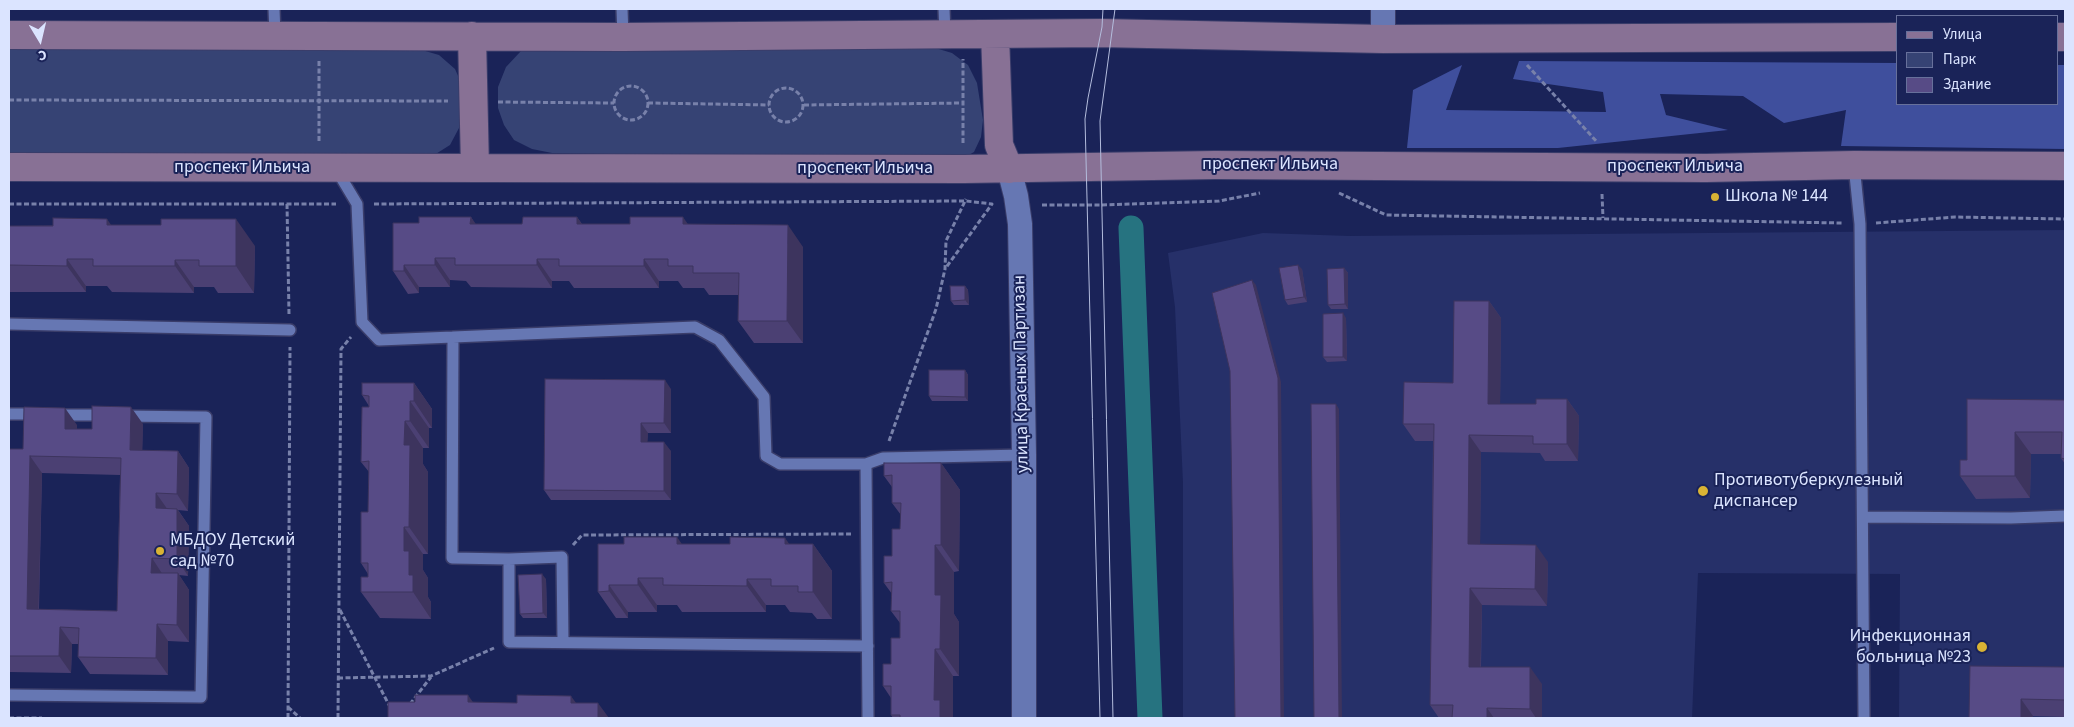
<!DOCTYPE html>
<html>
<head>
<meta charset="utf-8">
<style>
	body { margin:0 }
	#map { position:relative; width:2074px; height:727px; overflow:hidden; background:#1a2358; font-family:"Source Sans 3",sans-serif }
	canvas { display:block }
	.frame { position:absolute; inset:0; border:10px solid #dbe4ff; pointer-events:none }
	.legend { position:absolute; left:1896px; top:15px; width:162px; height:90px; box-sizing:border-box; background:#1a2358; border:1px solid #67709b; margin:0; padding:6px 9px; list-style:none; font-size:15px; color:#dbe4ff }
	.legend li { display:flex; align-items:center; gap:10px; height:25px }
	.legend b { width:25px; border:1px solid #67709b }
	.north { position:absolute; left:15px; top:15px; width:50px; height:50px; -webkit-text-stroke:4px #1a2358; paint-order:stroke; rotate:171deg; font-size:14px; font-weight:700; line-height:20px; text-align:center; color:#dbe4ff }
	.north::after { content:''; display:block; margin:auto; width:18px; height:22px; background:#dbe4ff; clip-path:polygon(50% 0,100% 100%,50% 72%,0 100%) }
</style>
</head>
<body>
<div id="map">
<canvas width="2074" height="727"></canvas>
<div class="frame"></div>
<ul class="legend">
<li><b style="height:6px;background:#887195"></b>Улица</li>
<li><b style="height:14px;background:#364374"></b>Парк</li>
<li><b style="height:14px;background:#574b86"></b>Здание</li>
</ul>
<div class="north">С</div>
</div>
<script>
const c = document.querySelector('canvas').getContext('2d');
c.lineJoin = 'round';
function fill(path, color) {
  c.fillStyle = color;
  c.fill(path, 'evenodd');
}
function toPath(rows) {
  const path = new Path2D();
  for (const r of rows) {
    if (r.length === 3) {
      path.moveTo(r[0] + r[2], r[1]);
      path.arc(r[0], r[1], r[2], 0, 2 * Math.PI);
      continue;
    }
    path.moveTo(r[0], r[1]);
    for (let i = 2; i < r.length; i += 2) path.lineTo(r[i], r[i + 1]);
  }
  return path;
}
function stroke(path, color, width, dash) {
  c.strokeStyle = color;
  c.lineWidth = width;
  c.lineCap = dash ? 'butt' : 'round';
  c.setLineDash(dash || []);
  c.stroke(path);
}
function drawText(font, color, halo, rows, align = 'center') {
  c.font = font + ' "Source Sans 3",sans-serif';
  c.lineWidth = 4;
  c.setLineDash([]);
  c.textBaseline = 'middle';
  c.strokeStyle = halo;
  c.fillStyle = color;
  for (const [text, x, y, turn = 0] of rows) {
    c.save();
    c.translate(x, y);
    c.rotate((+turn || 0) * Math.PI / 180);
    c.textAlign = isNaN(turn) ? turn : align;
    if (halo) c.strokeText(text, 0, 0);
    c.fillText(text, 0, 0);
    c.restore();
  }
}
fill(toPath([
	[2065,230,2065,718,1899,718,1900,574,1698,573,1692,718,1183,718,1183,483,1175,307,1168,253,1263,233,1349,236]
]), '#263069');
fill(toPath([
	[537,44,932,47,952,53,968,65,977,83,983,120,981,137,974,152,960,160,552,153,532,149,514,140,504,125,498,108,498,87,506,67,521,51],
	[9,47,415,48,439,55,455,69,463,87,462,113,459,128,450,145,431,157,9,156]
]), '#364374');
fill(toPath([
	[1519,61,1898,63,1898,104,2058,104,2058,65,2065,65,2065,149,1841,146,1846,110,1784,123,1743,96,1660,94,1666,115,1728,130,1558,148,1407,148,1413,90,1462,65,1446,110,1606,112,1603,92,1513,79]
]), '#3f4f9d');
stroke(toPath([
	[1131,228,1150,718]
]), '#267380', 25);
const lane = toPath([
	[274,9,275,35],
	[622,9,623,37],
	[944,9,945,34],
	[1854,165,1860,224,1864,718],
	[336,169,357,204,362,322,379,340,453,337,452,558,509,559,509,642,868,646],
	[9,324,290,330],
	[453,337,695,327,719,340,764,397,766,456,780,464,866,464],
	[9,414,39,414],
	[55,415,107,415],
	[1863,517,2011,518,2065,516],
	[509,559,562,557,563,642],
	[9,695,201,697,206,417,123,416],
	[868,718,866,464,883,458,1024,455]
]);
const street = toPath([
	[1383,9,1383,39],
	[1009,169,1016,196,1020,224,1024,455,1024,718]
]);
const secondary = toPath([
	[995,34,999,145,1009,169],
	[9,35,623,37,1101,33,1383,39,1898,37],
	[472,36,475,168],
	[2058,37,2065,37],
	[9,167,964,169,1215,165,1706,168,1854,165,2065,166]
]);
stroke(lane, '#3a3d6a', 14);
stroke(street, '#3a3d6a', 26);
stroke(secondary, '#3a3d6a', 30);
stroke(toPath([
	[319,61,319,142],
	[1527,65,1597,142],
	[631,103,17],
	[786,105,17],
	[9,100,448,101],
	[498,102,614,103],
	[648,103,769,105],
	[804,105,962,103],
	[963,143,963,59],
	[1339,193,1386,215,1842,223],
	[1602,194,1603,218],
	[9,204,336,204],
	[287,204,289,314],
	[374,204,966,201,992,204,945,269],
	[1042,205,1101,205,1219,201,1260,193],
	[1876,223,1955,217,2065,219],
	[889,441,936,309,945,269,946,241,966,199],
	[573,545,582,535,851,534],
	[340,610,390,707],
	[338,678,431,676,494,648],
	[410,704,431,677],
	[288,707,300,718],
	[9,718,42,718],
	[288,718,290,347],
	[338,718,341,349,351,337]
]), '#7881aa', 3, [5, 2.5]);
stroke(lane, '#6677b3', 11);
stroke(street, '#6677b3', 24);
stroke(secondary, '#887195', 28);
stroke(toPath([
	[1100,718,1085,119,1088,98,1102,27,1103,9],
	[1113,718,1100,121,1115,9]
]), '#b4bddd', 1);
fill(toPath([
	[471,217,475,224,522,224,577,217,582,224,688,224,803,247,803,343,754,343,738,321,739,295,709,295,704,288,683,288,678,281,659,281,659,288,574,288,569,281,552,281,552,288,471,287,466,281,450,280,450,287,419,287,419,293,408,294,393,271,419,223],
	[111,225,255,246,254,293,218,293,214,287,194,287,194,293,112,292,107,286,86,286,86,292,9,292,9,226],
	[1344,268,1348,273,1348,309,1331,309,1328,305],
	[1302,269,1307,302,1288,305,1285,300],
	[965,286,968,290,969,305,954,305,951,301],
	[1489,301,1501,318,1500,404,1536,404,1567,399,1579,416,1578,461,1545,461,1540,453,1481,452,1480,544,1548,562,1547,606,1482,605,1481,667,1542,684,1542,718,1439,718,1430,705,1433,441,1415,441,1403,424,1453,383],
	[1346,318,1347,361,1327,362,1323,357],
	[965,370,968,375,968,401,932,401,929,396],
	[414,383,432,409,432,428,429,428,429,448,423,448,423,464,428,472,428,554,423,554,423,570,428,578,428,597,431,602,431,619,380,618,361,592,368,577,368,574,361,563,368,512,369,472,361,462,369,406,362,395],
	[671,389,671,433,648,433,647,442,671,451,671,500,551,500,544,490],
	[2065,400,2065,464,2061,458,2062,454,2031,454,2030,498,1976,499,1960,476,1967,460],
	[143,424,142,450,178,451,189,468,188,511,178,510,189,526,188,576,179,575,189,590,189,642,168,641,168,675,90,674,78,657,79,644,72,644,71,673,9,672,9,449,23,449,77,425,77,429,92,429],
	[42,473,120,475,117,611,39,609],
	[941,463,960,490,959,571,954,572,954,614,959,622,959,676,953,676,953,718,893,718,891,715,891,698,883,686,900,638,900,623,891,611,892,594,884,583,900,529,901,515,892,503,892,487,884,476],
	[682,544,813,544,832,571,832,619,817,619,812,613,790,612,785,605,766,605,766,612,682,612,677,605,657,605,657,612,628,612,628,618,616,618,598,592],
	[546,579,547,618,523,618,520,614],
	[2065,667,2065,717,2033,716,1969,718]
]), '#4b4073');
fill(toPath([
	[471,217,486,239,470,224],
	[577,217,592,239,577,224],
	[683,217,699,240,683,224],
	[107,219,125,245,107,225],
	[236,219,255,246,254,293,236,266],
	[788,225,803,247,803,343,787,321],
	[435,258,450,280,450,287,435,265],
	[67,259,86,286,86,292,67,266],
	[537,259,552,281,552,288,537,265],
	[644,259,659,281,659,288,644,266],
	[175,260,194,287,194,293,175,266],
	[404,265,419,287,419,293,404,271],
	[1298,265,1302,269,1307,302,1304,297],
	[1344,268,1348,273,1348,309,1345,304],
	[1252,280,1256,285,1281,382,1284,718,1281,718],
	[965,286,968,290,969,305,965,300],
	[1489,301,1501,318,1500,421,1488,404],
	[1343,313,1346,318,1347,361,1343,357],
	[965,370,968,375,968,401,965,397],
	[665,380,671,389,671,433,664,423],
	[414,383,432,409,432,428,414,401],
	[1567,399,1579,416,1578,461,1567,444],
	[410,401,429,428,429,448,410,421],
	[1336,404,1339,409,1342,718,1339,718],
	[131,407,143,424,142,467,130,450],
	[65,408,77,425,77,446,65,429],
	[405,421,423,448,423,464,428,472,428,554,409,527,404,445],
	[641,423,648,433,647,451,641,442],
	[2015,432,2031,454,2030,498,2015,476],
	[1469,435,1481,452,1480,561,1468,544],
	[664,442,671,451,671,500,664,491],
	[178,451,189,468,188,511,177,494],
	[30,456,42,473,38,626,27,609],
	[941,463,960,490,959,571,941,545],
	[156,493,168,510,156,508],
	[177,509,189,526,188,576,177,559],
	[404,527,423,554,423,570,428,578,428,597,431,602,431,619,413,592,404,551],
	[677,537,696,564,677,544],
	[785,538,804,564,785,544],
	[813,544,832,571,832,619,813,592],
	[935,545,954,572,954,614,959,622,959,676,940,649,935,595],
	[1536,545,1548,562,1547,606,1535,589],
	[152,558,163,575,151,573],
	[178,573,189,590,189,642,177,625],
	[542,574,546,579,547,618,543,613],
	[638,578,657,605,657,612,638,585],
	[747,579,766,605,766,612,747,586],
	[609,585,628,612,628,618,609,591],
	[1470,588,1482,605,1480,683,1469,667],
	[157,624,168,641,168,675,156,658],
	[60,627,72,644,71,673,59,656],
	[935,649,953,676,953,718,940,718,934,700],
	[1530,667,1542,684,1542,718,1536,718,1530,709],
	[468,695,484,718,468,702],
	[571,696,587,718,571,703],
	[2021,699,2033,716,2033,718,2021,718],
	[598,703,609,718,598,718],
	[1487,708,1494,718,1487,718]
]), '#3d345e');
const building = toPath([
	[419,217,471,217,470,224,522,224,523,217,577,217,577,224,630,224,630,217,683,217,683,224,788,225,787,321,738,321,739,273,693,273,693,266,668,266,668,259,644,259,644,266,559,266,559,259,537,259,537,265,455,265,455,258,435,258,435,265,404,265,404,271,393,271,393,223,419,223,419,217],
	[53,218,107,219,107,225,161,225,161,219,236,219,236,266,199,266,199,260,175,260,175,266,93,266,93,259,67,259,67,266,9,265,9,226,53,226,53,218],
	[1298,265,1304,297,1285,300,1279,268,1298,265],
	[1344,268,1345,304,1328,305,1327,269,1344,268],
	[1252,280,1278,378,1281,718,1235,718,1230,371,1212,293,1252,280],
	[950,286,965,286,965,300,951,301,950,286],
	[1454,301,1489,301,1488,404,1536,404,1536,399,1567,399,1567,444,1533,444,1533,436,1469,435,1468,544,1536,545,1535,589,1470,588,1469,667,1530,667,1530,709,1487,708,1487,718,1452,718,1453,705,1430,705,1434,424,1403,424,1404,382,1453,383,1454,301],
	[1343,313,1343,357,1323,357,1323,314,1343,313],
	[929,370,965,370,965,397,929,396,929,370],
	[545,379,665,380,664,423,641,423,641,442,664,442,664,491,544,490,545,379],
	[362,383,414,383,414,401,410,401,410,421,405,421,404,445,410,445,409,527,404,527,404,551,409,551,409,575,413,575,413,592,361,592,361,577,368,577,368,563,361,563,361,512,368,512,369,461,361,462,362,407,369,407,369,396,362,395,362,383],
	[1967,399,2065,400,2065,459,2061,458,2062,432,2015,432,2015,476,1960,476,1960,460,1967,460,1967,399],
	[1311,404,1336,404,1339,718,1314,718,1311,404],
	[92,406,131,407,130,450,178,451,177,494,156,493,156,508,177,509,177,559,152,558,151,573,178,573,177,625,157,624,156,658,78,657,79,628,60,627,59,656,9,656,9,449,23,449,24,407,65,408,65,429,92,429,92,406],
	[30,456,121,458,117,611,27,609,30,456],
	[884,463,941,463,941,545,935,545,935,595,941,595,940,649,935,649,934,700,940,700,940,718,900,718,900,715,891,715,891,686,883,686,883,664,891,664,891,638,900,638,900,611,891,611,892,582,884,583,884,556,892,556,892,529,900,529,901,503,892,503,892,475,884,476,884,463],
	[624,537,677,537,677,544,730,544,730,537,785,538,785,544,813,544,813,592,798,592,798,586,771,586,771,579,747,579,747,586,663,585,663,578,638,578,638,585,609,585,609,591,598,592,598,544,624,544,624,537],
	[542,574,543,613,520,614,518,575,542,574],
	[1970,666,2065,667,2065,700,2021,699,2021,718,1969,718,1970,666],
	[415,695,468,695,468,702,517,703,517,695,571,696,571,703,598,703,598,718,388,718,388,702,415,702,415,695]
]);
fill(building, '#574b86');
stroke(building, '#3d345e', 1);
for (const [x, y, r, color] of [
	[1715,197,5,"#d9b334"],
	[1703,491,6,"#d9b334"],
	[160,551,5,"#d9b334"],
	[1982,647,6,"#d9b334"]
]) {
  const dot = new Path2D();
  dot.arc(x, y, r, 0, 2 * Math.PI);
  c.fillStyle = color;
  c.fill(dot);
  stroke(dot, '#1a2358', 2);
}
drawText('18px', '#dbe4ff', '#1a2358', [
	["проспект Ильича",1270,165],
	["проспект Ильича",1675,167],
	["проспект Ильича",242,168],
	["проспект Ильича",865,169],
	["улица Красных Партизан",1022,374,-91]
]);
drawText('18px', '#dbe4ff', '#1a2358', [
	["Школа № 144",1725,197],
	["Противотуберкулезный",1714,481],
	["диспансер",1714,502],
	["МБДОУ Детский",170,541],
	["сад №70",170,562],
	["Инфекционная",1971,637,"right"],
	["больница №23",1971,658,"right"]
], 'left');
</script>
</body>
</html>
